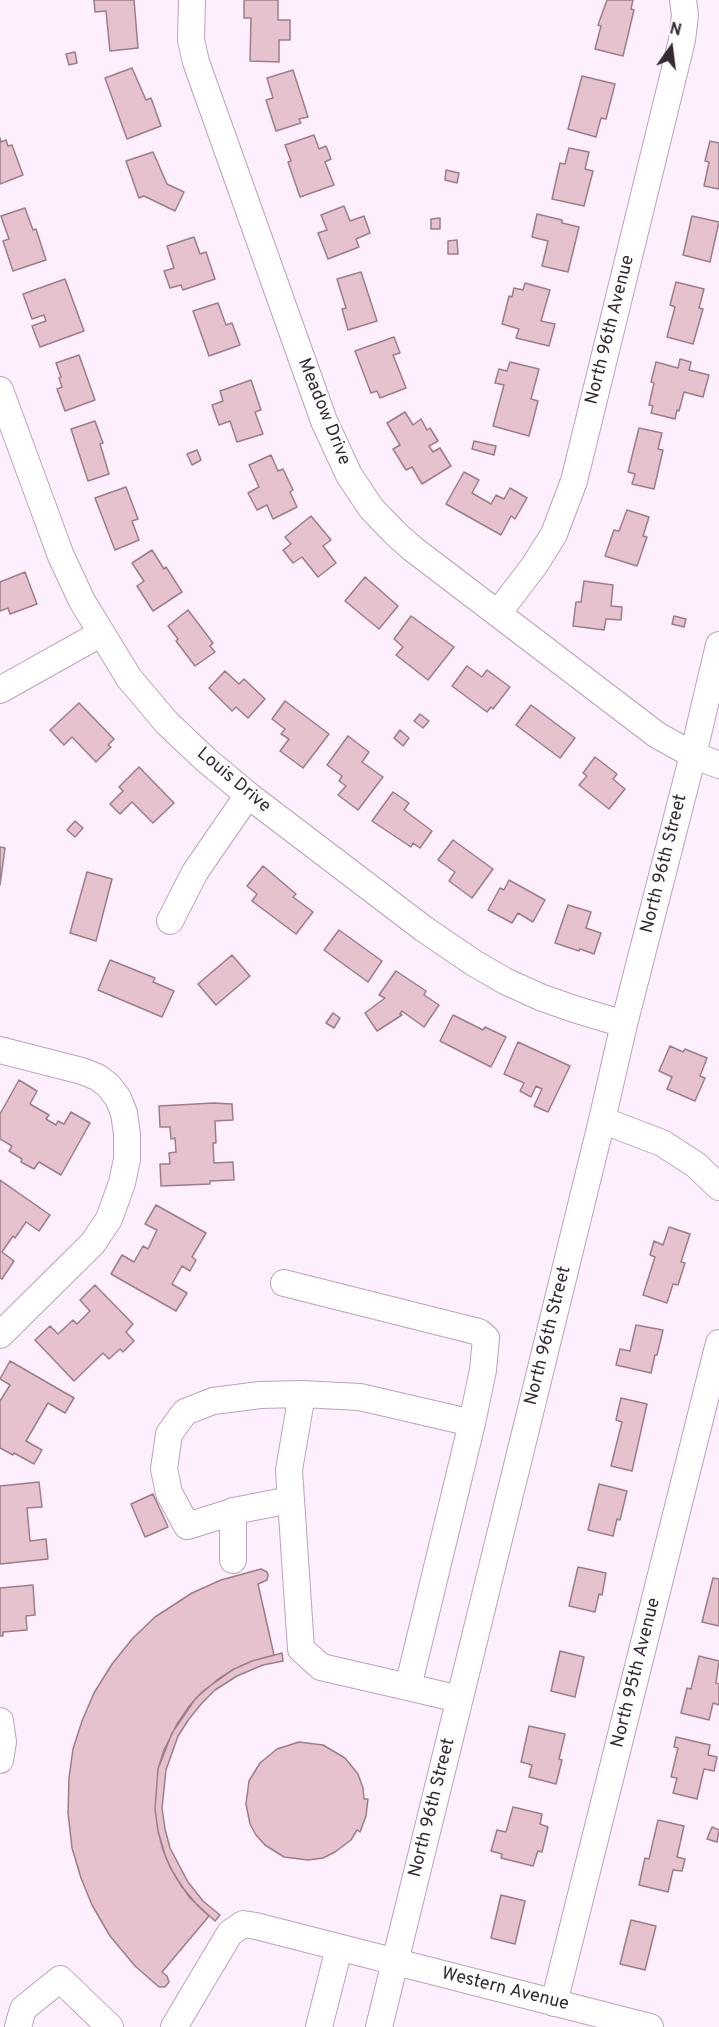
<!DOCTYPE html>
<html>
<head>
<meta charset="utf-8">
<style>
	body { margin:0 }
	#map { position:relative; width:719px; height:2027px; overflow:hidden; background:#feeffe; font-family:Overpass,sans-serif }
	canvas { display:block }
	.north { position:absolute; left:641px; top:18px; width:60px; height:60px; -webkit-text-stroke:4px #fff; paint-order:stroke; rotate:14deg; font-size:16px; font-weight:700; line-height:24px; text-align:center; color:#342a34 }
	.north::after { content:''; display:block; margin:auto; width:21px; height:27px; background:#342a34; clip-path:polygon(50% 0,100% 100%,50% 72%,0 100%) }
</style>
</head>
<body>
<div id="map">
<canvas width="719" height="2027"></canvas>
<div class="north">N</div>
</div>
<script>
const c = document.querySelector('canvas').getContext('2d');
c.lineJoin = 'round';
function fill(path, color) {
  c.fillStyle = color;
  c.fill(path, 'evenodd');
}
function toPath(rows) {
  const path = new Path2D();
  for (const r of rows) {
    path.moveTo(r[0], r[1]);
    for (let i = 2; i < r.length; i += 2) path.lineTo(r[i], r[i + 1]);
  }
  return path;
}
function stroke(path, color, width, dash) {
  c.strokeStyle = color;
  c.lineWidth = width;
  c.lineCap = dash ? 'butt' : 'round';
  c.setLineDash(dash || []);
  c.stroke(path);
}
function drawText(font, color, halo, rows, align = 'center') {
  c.font = font + ' Overpass,sans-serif';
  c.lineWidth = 4.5;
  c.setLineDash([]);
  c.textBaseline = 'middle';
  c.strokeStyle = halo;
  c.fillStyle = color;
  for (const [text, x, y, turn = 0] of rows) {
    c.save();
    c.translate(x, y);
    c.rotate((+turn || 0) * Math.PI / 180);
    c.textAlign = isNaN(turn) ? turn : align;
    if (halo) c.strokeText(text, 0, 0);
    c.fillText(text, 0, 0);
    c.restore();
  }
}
const building = toPath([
	[94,0,134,0,138,48,110,51,106,11,95,12,94,0],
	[244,0,278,0,278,20,290,20,290,40,279,40,279,62,250,61,251,18,244,18,244,0],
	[607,0,633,0,631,9,634,10,623,56,595,49,601,26,598,25,607,0],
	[75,52,77,63,69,65,66,54,75,52],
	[132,68,146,100,151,98,161,126,127,139,105,78,132,68],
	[293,70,308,117,299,119,301,123,276,131,266,100,273,98,267,78,293,70],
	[582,76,615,84,606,119,601,118,596,137,568,129,582,76],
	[314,135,319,149,326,146,331,159,325,162,334,185,300,197,288,162,291,161,285,145,314,135],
	[0,138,1,142,6,140,8,146,12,145,23,175,0,184,0,138],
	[710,141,719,143,719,189,704,186,709,162,705,161,710,141],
	[569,148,589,152,585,169,593,171,584,206,552,199,560,163,565,164,569,148],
	[153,152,167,184,184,192,175,211,144,196,139,198,126,161,153,152],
	[446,170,459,173,457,183,445,180,446,170],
	[344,206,350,221,364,216,370,233,356,239,359,247,328,259,318,233,327,230,321,215,344,206],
	[25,208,33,230,36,229,46,260,13,271,3,241,9,239,1,216,25,208],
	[537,214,562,220,562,223,579,227,568,272,542,266,548,241,532,237,537,214],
	[692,216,719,222,710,262,683,255,692,216],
	[440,218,440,229,431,229,431,219,440,218],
	[194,237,200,254,206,252,215,279,183,290,181,285,170,288,164,271,174,268,167,246,194,237],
	[457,240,458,254,448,254,448,241,457,240],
	[361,272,377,321,348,330,342,309,346,308,337,279,361,272],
	[65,279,84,331,40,347,32,326,46,321,44,315,32,319,23,294,65,279],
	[676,282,704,289,699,308,703,309,693,344,667,337,675,307,670,305,676,282],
	[525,283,550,290,541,321,555,324,549,346,516,338,519,329,502,324,509,296,512,297,514,288,523,290,525,283],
	[218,303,226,325,232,323,240,345,209,356,193,311,218,303],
	[394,337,400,353,393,355,406,388,380,398,377,391,371,393,355,351,394,337],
	[79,355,95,400,65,411,57,389,62,387,59,378,61,377,56,363,79,355],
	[680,359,691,362,689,370,709,375,703,397,684,392,679,411,677,410,675,419,651,413,653,406,649,405,654,383,651,382,656,362,678,368,680,359],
	[510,362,539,369,531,399,538,401,529,436,493,426,504,385,495,383,499,369,507,371,510,362],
	[251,380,261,410,255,412,263,434,237,442,230,421,219,425,212,405,223,401,220,391,251,380],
	[405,412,413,425,421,419,427,430,430,428,438,441,429,446,433,452,440,448,451,466,422,484,412,467,406,470,393,449,400,445,387,423,405,412],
	[95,421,103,443,100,444,109,474,88,481,71,429,95,421],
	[639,428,662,433,658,449,663,450,654,489,632,484,635,474,628,472,639,428],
	[474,441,496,446,494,455,472,449,474,441],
	[197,450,201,460,192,465,187,454,197,450],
	[271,455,278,471,283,469,293,490,290,492,297,507,273,519,267,505,257,510,248,493,259,487,249,465,271,455],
	[464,472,479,480,472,493,491,504,496,495,504,499,510,488,527,498,515,519,511,516,501,535,446,504,464,472],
	[126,487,138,519,132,521,139,540,115,550,95,498,126,487],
	[627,510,649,517,643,536,647,537,637,566,605,556,614,530,619,531,627,510],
	[311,516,331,540,323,546,336,563,318,577,302,557,293,563,283,550,291,544,285,537,311,516],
	[152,550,164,569,166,567,182,592,153,611,137,586,144,581,132,563,152,550],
	[25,572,37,604,10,614,8,608,0,611,0,582,25,572],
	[365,577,398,606,379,629,345,601,365,577],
	[584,581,613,585,611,606,622,607,621,620,606,619,604,630,573,626,576,602,581,602,584,581],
	[188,610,213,643,210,646,215,652,195,666,176,641,178,639,168,626,188,610],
	[411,616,454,647,428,680,396,655,403,647,394,639,411,616],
	[674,616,686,619,684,627,672,624,674,616],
	[467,666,482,677,487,670,510,687,493,709,491,707,487,712,452,686,467,666],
	[225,671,239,684,244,679,265,699,248,718,236,707,232,711,209,688,225,671],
	[285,701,329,734,303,768,280,751,289,739,281,734,285,729,272,719,285,701],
	[79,703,114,739,108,745,111,747,96,762,72,737,64,745,50,730,79,703],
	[531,705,575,738,560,758,516,725,531,705],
	[420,714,429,721,423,728,414,721,420,714],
	[400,730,409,738,403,746,394,738,400,730],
	[348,736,369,752,362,762,383,777,358,810,338,795,346,786,339,781,342,776,327,765,348,736],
	[595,757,617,774,613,779,625,789,609,809,579,785,587,776,583,773,595,757],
	[139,767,174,803,153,823,132,802,120,814,110,804,123,791,119,787,139,767],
	[393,792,409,803,404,810,432,831,420,848,413,843,411,847,372,821,393,792],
	[75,821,83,828,75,837,67,830,75,821],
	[453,840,493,869,472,898,449,881,455,872,438,860,453,840],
	[0,847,5,848,0,885,0,847],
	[263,866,296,894,293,897,313,912,296,934,252,901,257,894,247,886,263,866],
	[87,872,112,879,96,941,70,933,87,872],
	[509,880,545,900,533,922,518,913,512,923,488,910,500,888,504,890,509,880],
	[568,905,591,912,586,928,601,933,594,954,580,949,579,951,555,943,568,905],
	[339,930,382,961,368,982,324,950,339,930],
	[232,955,250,976,216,1005,198,984,232,955],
	[110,960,155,978,153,982,174,991,162,1017,98,990,110,960],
	[396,971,426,991,424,995,439,1005,424,1027,402,1011,400,1014,402,1015,377,1031,365,1013,385,998,379,995,396,971],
	[333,1013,340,1018,334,1028,326,1023,333,1013],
	[453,1015,483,1030,485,1027,506,1037,491,1067,440,1041,453,1015],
	[518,1042,570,1066,548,1112,534,1106,542,1089,536,1086,531,1097,520,1091,524,1083,504,1074,518,1042],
	[670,1046,683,1052,685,1049,707,1058,700,1076,705,1078,695,1101,667,1089,672,1077,659,1071,670,1046],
	[19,1080,37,1091,30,1104,49,1115,46,1119,56,1125,58,1121,64,1124,71,1112,90,1123,61,1175,39,1162,34,1169,21,1162,22,1159,9,1151,12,1146,0,1139,0,1114,19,1080],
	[214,1103,232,1104,233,1120,215,1121,216,1143,213,1143,214,1163,233,1162,234,1180,210,1181,210,1184,161,1186,160,1164,170,1164,169,1153,176,1152,175,1138,171,1139,170,1127,160,1127,159,1106,214,1103],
	[0,1180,50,1215,39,1231,26,1222,15,1238,13,1236,2,1252,14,1261,2,1279,0,1278,0,1180],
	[156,1205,206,1233,192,1257,196,1260,190,1271,182,1266,172,1284,187,1293,176,1311,111,1274,122,1255,134,1262,143,1246,148,1249,157,1230,145,1224,156,1205],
	[669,1227,690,1234,681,1262,685,1263,678,1285,673,1284,667,1303,643,1295,655,1257,650,1255,654,1241,663,1245,669,1227],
	[95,1285,133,1324,126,1332,134,1341,123,1352,120,1349,109,1359,103,1353,74,1381,35,1340,50,1326,58,1334,73,1320,77,1324,90,1311,80,1300,95,1285],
	[636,1325,663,1330,657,1355,655,1355,651,1373,616,1365,620,1349,630,1351,636,1325],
	[10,1361,74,1398,65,1413,48,1403,26,1441,42,1450,34,1464,14,1453,13,1455,0,1448,0,1401,10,1385,0,1379,10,1361],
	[621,1398,647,1404,632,1471,611,1466,622,1422,616,1420,621,1398],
	[39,1482,42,1507,27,1508,30,1541,46,1539,48,1559,0,1564,0,1486,39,1482],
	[599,1484,627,1491,620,1520,617,1519,613,1536,588,1530,599,1484],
	[153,1494,168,1527,145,1537,131,1504,153,1494],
	[578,1567,606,1573,602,1595,599,1594,595,1612,569,1606,578,1567],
	[261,1569,267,1572,268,1575,267,1580,258,1584,274,1655,252,1661,234,1669,217,1680,196,1698,172,1733,158,1769,155,1809,158,1831,163,1850,170,1867,182,1887,198,1906,209,1916,162,1972,167,1976,169,1982,165,1987,159,1987,135,1966,110,1936,92,1905,81,1878,72,1848,68,1813,69,1778,73,1749,82,1721,94,1693,112,1664,133,1638,155,1617,192,1593,221,1580,261,1569],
	[713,1578,719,1579,719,1626,702,1622,713,1578],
	[33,1585,35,1615,26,1616,27,1630,3,1632,3,1636,0,1636,0,1588,33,1585],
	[560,1651,584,1657,575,1697,551,1691,560,1651],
	[282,1653,283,1661,263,1665,237,1676,215,1690,202,1703,189,1719,178,1736,166,1770,162,1808,165,1829,170,1848,188,1882,203,1901,220,1915,215,1921,190,1898,175,1876,166,1858,158,1831,155,1809,158,1769,164,1750,177,1724,190,1705,203,1691,234,1669,252,1661,282,1653],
	[699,1656,719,1661,716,1683,719,1684,719,1705,713,1703,709,1720,681,1713,687,1688,691,1689,699,1656],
	[529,1726,565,1734,559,1759,562,1760,556,1784,529,1777,532,1765,521,1762,529,1726],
	[676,1737,710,1745,708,1755,717,1757,714,1771,704,1769,697,1799,673,1793,677,1778,671,1777,678,1748,674,1747,676,1737],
	[299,1742,323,1745,345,1758,358,1774,363,1788,364,1799,368,1799,366,1816,360,1832,357,1830,351,1840,335,1852,323,1858,308,1860,284,1857,265,1845,256,1835,250,1824,246,1804,249,1781,260,1763,277,1749,299,1742],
	[513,1807,542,1814,540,1824,548,1827,542,1852,538,1851,533,1866,501,1858,502,1854,491,1851,497,1830,506,1832,513,1807],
	[658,1820,684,1826,677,1857,685,1859,682,1871,673,1870,668,1892,639,1885,645,1858,649,1859,658,1820],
	[712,1827,719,1830,717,1842,707,1839,712,1827],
	[501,1895,525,1901,515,1944,491,1938,501,1895],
	[631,1920,656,1926,645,1970,620,1964,631,1920]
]);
fill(building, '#e5c2ce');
stroke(building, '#9d7d88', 1.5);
const minor = toPath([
	[192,0,191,40,196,62,324,421,349,475,371,508,396,534,413,549,657,735,693,755,719,765],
	[0,390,61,556,82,601,129,678,167,723,205,759,248,795,424,929,474,963,505,981,540,997,574,1009,624,1024],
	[498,613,534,566,554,534,574,481,682,40,685,15,683,0],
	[0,690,100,634],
	[170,921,195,872,248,795],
	[0,1050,82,1071,97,1077,108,1085,118,1098,124,1113,127,1134,127,1159,122,1183,109,1219,93,1243,0,1335],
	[602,1120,662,1143,696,1165,719,1187],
	[284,1283,479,1332,486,1338,483,1370,472,1423],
	[290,1500,239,1510,187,1526,169,1493,164,1469,169,1434,185,1412,213,1401,260,1395,302,1394],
	[233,1511,233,1560],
	[408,1687,472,1423,360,1397,302,1394,289,1470,301,1649,321,1667,408,1687,459,1699],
	[0,1721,3,1742,0,1760],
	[554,2003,719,1343],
	[18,2027,23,2009,60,1979,110,2027],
	[174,2027,230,1933,243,1924,256,1926,650,2027],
	[319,2027,339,1948],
	[379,2027,602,1120,624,1024,693,755,719,645]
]);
stroke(minor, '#bba3ba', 28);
stroke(minor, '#fff', 26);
drawText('18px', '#342a34', '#fff', [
	["North 96th Avenue",611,330,-76],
	["Meadow Drive",323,412,68],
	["Louis Drive",233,781,40],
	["North 96th Street",665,864,-76],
	["North 96th Street",549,1336,-76],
	["North 95th Avenue",637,1673,-76],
	["North 96th Street",433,1808,-76],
	["Western Avenue",505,1990,14]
]);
</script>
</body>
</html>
